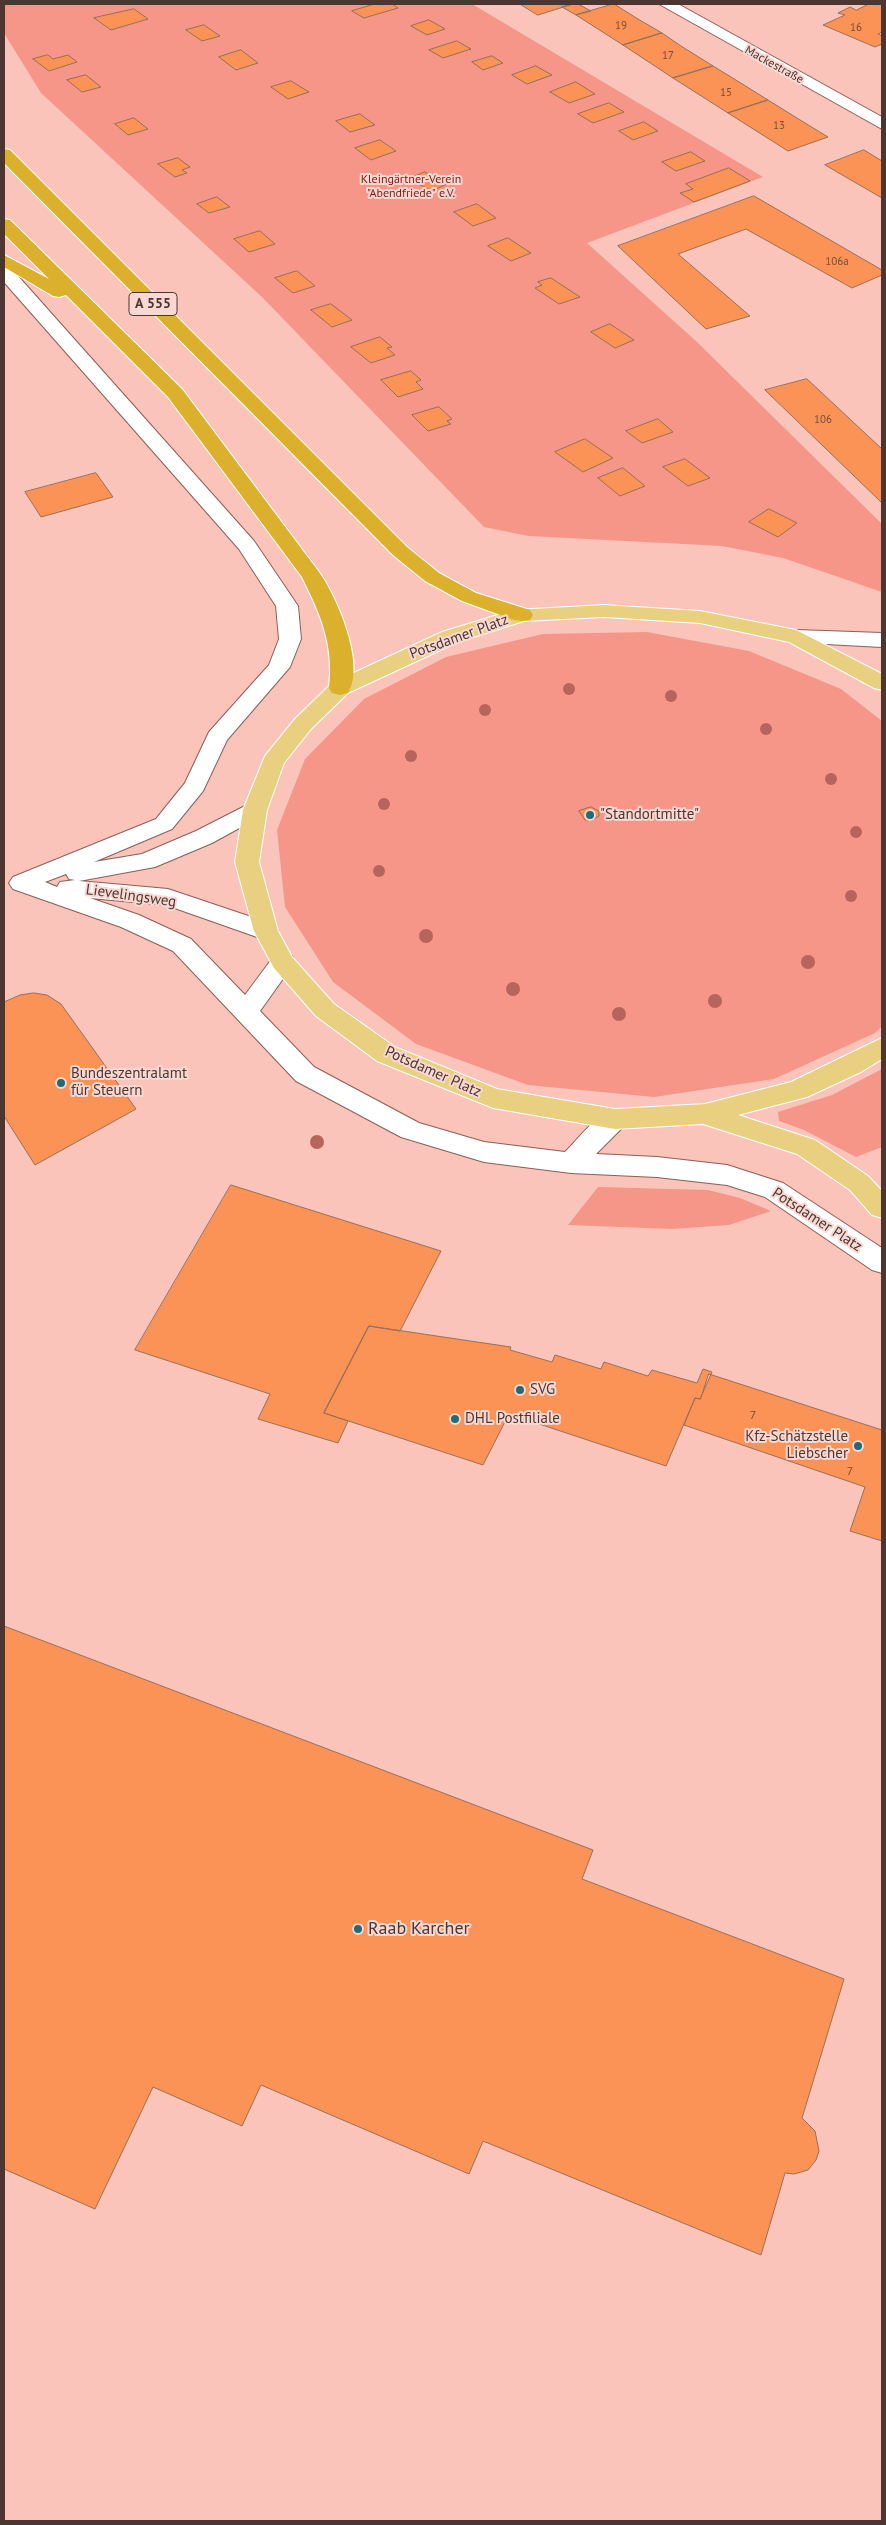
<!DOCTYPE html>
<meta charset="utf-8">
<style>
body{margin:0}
#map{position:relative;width:886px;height:2525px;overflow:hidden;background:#fac4bb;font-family:"PT Sans",sans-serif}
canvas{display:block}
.frame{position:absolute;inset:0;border:5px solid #4b3632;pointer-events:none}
</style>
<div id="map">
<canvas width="886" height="2525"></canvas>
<div class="frame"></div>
</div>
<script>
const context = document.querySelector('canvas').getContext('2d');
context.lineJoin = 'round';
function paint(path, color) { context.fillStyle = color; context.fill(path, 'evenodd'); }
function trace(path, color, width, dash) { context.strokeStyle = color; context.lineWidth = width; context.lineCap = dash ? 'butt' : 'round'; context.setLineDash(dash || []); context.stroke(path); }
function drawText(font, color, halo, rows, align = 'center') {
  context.font = font + ' "PT Sans",sans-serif'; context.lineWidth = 4; context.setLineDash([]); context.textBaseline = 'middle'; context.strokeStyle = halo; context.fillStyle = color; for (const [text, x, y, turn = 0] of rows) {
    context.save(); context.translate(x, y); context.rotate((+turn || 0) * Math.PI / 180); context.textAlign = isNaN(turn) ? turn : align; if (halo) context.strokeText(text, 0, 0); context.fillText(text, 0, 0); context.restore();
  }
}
paint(new Path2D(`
 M4,4H472L763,177L587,243L697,342L882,524V592L783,558L722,546L529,536L484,527L263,298L41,93L4,33Z
 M647,632L749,651L841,689L882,721V1026L875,1033L774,1079L654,1097L528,1085L416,1044L333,982L285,907L277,830L305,759L364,699L446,657L543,634Z
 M882,1069V1147L856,1157L804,1130L779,1121L778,1112L832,1095Z
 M598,1187L708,1190L740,1198L771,1211L729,1225L673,1229L568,1225Z`), '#f59688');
const building = new Path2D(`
 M375,4H392L398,8L364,18L352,11Z
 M520,4H573L538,15Z
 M573,4H578L591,11L576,15L562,7Z
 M614,4L638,19L662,33L623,45L576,15Z
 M869,4H882V32L878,34L882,36V44L875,47L823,25L845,15L838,13L850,7L856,10Z
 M134,9L148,19L111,30L94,18Z
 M429,20L445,29L427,35L411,26Z
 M204,25L220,36L202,41L186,30Z
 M662,33L681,46L713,66L673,78L623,45Z
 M457,41L471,49L443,58L429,50Z
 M241,50L258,63L236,70L219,57Z
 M48,55L53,59L68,55L77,62L49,71L33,59Z
 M492,56L503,63L483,70L472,62Z
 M536,66L552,75L527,84L512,75Z
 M713,66L744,85L768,100L728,113L673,78Z
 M86,75L101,87L82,92L67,80Z
 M291,81L309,92L288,99L271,87Z
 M576,82L595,94L569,103L550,92Z
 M768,100L792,115L828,137L788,151L728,113Z
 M609,103L624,112L593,123L578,114Z
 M360,114L375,125L350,132L336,121Z
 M134,118L148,129L128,135L115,124Z
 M644,122L658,131L633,140L619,131Z
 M380,140L396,151L371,160L355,148Z
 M864,150L882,161V198L825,165Z
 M691,152L705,161L676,171L662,162Z
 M178,158L190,167L182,170L187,173L175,177L158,164Z
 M729,168L750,181L694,202L680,193L693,189L686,184Z
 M425,172L447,184L432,191L409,179Z
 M754,196L882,270V275L852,288L746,229L678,254L750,316L706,329L618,246Z
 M217,197L230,207L209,213L197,204Z
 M477,204L496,218L473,226L454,212Z
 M260,231L275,244L249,252L234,239Z
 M508,238L531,253L511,261L488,246Z
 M297,271L315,286L293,293L275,278Z
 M551,278L580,297L559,304L535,288L542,285L538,282Z
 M331,304L352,320L332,327L311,310Z
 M610,324L634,340L615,348L591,332Z
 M380,337L392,347L387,348L395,355L371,363L351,347Z
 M411,371L421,380L416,382L423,389L398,397L381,380Z
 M807,379L882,449V503L765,390Z
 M439,407L452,419L447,421L451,424L428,431L412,415Z
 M658,419L673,432L642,443L626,431Z
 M585,439L613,458L583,472L555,452Z
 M685,459L710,478L688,486L663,467Z
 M623,468L645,486L620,496L598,478Z
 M96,473L113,497L41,517L25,492Z
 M769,509L797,523L778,537L749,522Z
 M591,807L599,811V816L592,820H585L579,811Z
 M34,993L47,995L61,1004L136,1109L35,1165L4,1116V1002L20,995Z
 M231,1185L441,1251L400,1331L369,1326L324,1413L348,1421L338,1443L258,1419L270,1394L135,1350Z
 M369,1326L511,1347L510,1350L552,1362L555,1355L601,1369L604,1362L648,1376L652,1370L697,1383L703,1369L712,1372L700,1399L695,1398L666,1466L509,1414L483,1465L324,1413Z
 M709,1374L882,1430V1541L850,1531L865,1487L684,1425L695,1398L700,1399Z
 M4,1626L593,1850L582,1879L844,1979L802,2118L815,2131L819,2151L816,2160L808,2170L794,2174L785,2173L761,2255L483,2141L469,2174L261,2085L242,2126L153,2087L95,2209L4,2169Z`);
paint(building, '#fb9256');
trace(building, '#996f59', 1);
const minor = new Path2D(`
 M659,4H678L882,117V129Z
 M4,266L10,267L254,541L298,606L301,639L290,667L227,740L203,791L172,829L94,862L142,854L196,831L247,805L255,802L263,805L267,810L263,815L212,843L155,867L79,881L168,889L275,925L278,931L275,937L266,939L257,937L166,905L90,898L139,915L191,939L245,995L274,956L283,953L292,956L295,962L260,1011L314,1067L419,1123L484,1142L565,1152C581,1137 601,1105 624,1112L628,1119L624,1126L596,1154L657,1157L727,1165L783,1183L882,1248V1273L872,1270L765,1197L727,1185L657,1177L571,1173L484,1162L401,1137L296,1081L173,951L121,927L13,889L9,883L13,877L156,819L185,783L209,732L269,665L279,639L276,606L239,549L4,282ZM66,874L69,879L75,880L60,882L57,887L45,882Z
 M796,630L882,633V647L788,642L785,637L788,632Z`);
const major = new Path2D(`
 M604,605L700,611L796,630L882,674V690L874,688L789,642L700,623L604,617L524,621L458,642L348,693L311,729L284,763L267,810L259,862L278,931L292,957L334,1004L395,1047L497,1089L615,1109L705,1104L791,1082L882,1038V1059L861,1072L807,1097L738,1115L815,1140L868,1176L882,1191V1218L872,1215L850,1190L797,1154L703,1124L615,1129L493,1108L377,1061L316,1016L274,968L254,931L235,862L243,810L265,756L295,719L332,683L442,632L514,610Z`);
const highway = new Path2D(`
 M4,149L10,150L407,547L439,573L476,593L530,610L533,615L530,620L522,621L514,620L462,601L425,581L393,555L4,163Z
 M4,219L10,220L182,389L319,572C337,597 366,665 348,693L340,695L332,693L329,688C334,645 321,615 302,577L168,397L66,295L59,297L53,296L4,267V255L49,279L4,234Z`);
trace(minor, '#8c5d56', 2);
trace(major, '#fff', 2);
trace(highway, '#fff', 2);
paint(minor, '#fff');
paint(major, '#e9d080');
paint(highway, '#dbb02c');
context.fillStyle = '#b7645c';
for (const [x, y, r] of [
 [569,689,6],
 [671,696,6],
 [485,710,6],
 [766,729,6],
 [411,756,6],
 [831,779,6],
 [384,804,6],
 [856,832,6],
 [379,871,6],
 [851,896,6],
 [426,936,7],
 [808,962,7],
 [513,989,7],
 [715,1001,7],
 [619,1014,7],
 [317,1142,7]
]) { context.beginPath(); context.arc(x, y, r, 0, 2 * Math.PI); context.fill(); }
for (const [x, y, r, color] of [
 [590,815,5,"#226b76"],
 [61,1083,5,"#226b76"],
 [520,1390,5,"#226b76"],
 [455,1419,5,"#226b76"],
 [858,1446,5,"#226b76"],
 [358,1929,5,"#226b76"]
]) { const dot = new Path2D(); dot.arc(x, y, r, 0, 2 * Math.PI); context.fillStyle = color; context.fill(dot); trace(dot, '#f9d8d2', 2); }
drawText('11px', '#774d3b', null, [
 ["19",621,26],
 ["16",856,28],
 ["17",668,56],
 ["15",726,93],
 ["13",779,126],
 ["106a",837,262],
 ["106",823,420]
]);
drawText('12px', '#4b3632', '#f9d8d2', [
 ["Mackestraße",774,65,29]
]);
drawText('12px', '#80150e', '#f9d8d2', [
 ["Kleingärtner-Verein",411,180],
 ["\"Abendfriede\" e.V.",411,194]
]);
drawText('12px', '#774d3b', null, [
 ["7",753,1416],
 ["7",850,1472]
]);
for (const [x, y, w] of [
 [153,304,48]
]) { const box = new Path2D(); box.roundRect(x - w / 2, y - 11.5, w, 23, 4); context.fillStyle = '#f9d8d2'; context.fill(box); trace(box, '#4b3632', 1); }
drawText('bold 14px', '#4b3632', null, [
 ["A 555",153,304]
]);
drawText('15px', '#4b3632', '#f9d8d2', [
 ["Potsdamer Platz",459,637,-20],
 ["Lievelingsweg",131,896,8],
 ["Potsdamer Platz",433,1072,24],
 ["Potsdamer Platz",817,1220,33]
]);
drawText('15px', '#4b3632', '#f9d8d2', [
 ["\"Standortmitte\"",600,815],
 ["Bundeszentralamt",71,1074],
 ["für Steuern",71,1091],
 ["SVG",530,1390],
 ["DHL Postfiliale",465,1419],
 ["Kfz-Schätzstelle",848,1437,"right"],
 ["Liebscher",848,1454,"right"]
], 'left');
drawText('18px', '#4b3632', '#f9d8d2', [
 ["Raab Karcher",368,1929]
], 'left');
</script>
